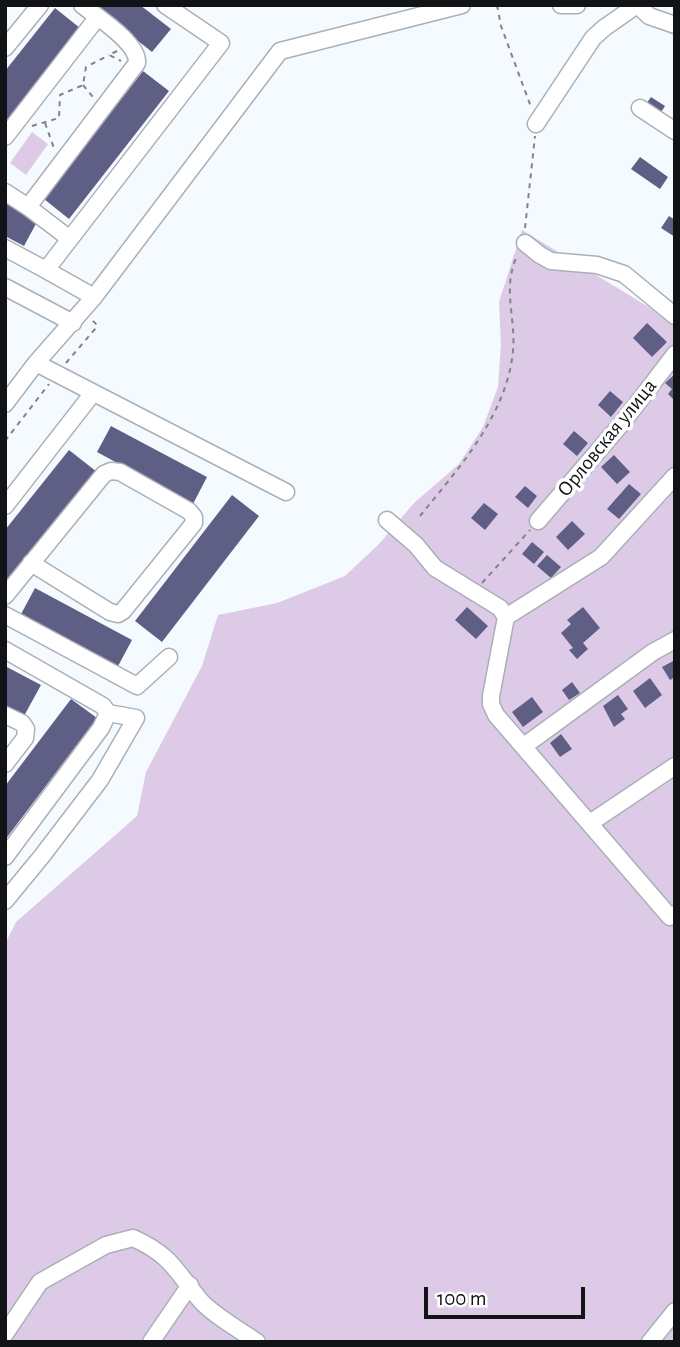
<!DOCTYPE html>
<meta charset="utf-8">
<style>
body{margin:0}
#map{position:relative;width:680px;height:1347px;overflow:hidden;background:#f5fafe;font-family:"Alegreya Sans",sans-serif}
canvas{display:block}
.frame{position:absolute;inset:0;border:7px solid #111316;pointer-events:none}
.scale{position:absolute;left:424px;top:1287px;width:161px;height:32px;box-sizing:border-box;border:4px solid #111316;border-top:0;padding-left:9px;font-size:21px;line-height:24px;white-space:nowrap;color:#111316;-webkit-text-stroke:5px #fff;paint-order:stroke}
</style>
<div id="map">
<canvas width="680" height="1347"></canvas>
<div class="frame"></div>
<div class="scale">100 m</div>
</div>
<script>
const context = document.querySelector('canvas').getContext('2d');
context.lineJoin = 'round';
function paint(path, color) { context.fillStyle = color; context.fill(path, 'evenodd'); }
function trace(path, color, width, dash) { context.strokeStyle = color; context.lineWidth = width; context.lineCap = dash ? 'butt' : 'round'; context.setLineDash(dash || []); context.stroke(path); }
function drawText(font, color, halo, rows, align = 'center') {
  context.font = font + ' "Alegreya Sans",sans-serif'; context.lineWidth = 7; context.setLineDash([]); context.textBaseline = 'middle'; context.strokeStyle = halo; context.fillStyle = color; for (const [text, x, y, turn = 0] of rows) {
    context.save(); context.translate(x, y); context.rotate((+turn || 0) * Math.PI / 180); context.textAlign = isNaN(turn) ? turn : align; if (halo) context.strokeText(text, 0, 0); context.fillText(text, 0, 0); context.restore();
  }
}
paint(new Path2D(`
 M32,132L48,144L26,175L10,163Z
 M522,230L675,323V1342H5V944L16,922L137,816L146,772L202,666L218,615L277,603L345,576L379,544L414,503L459,464L483,427L498,387L501,345L499,302Z`), '#ddcae7');
paint(new Path2D(`
 M93,5H140L171,29L152,52Z
 M55,8L80,28L5,122V71Z
 M143,71L169,91L69,219L44,199Z
 M651,97L665,106L658,117L644,107Z
 M640,157L668,177L660,189L631,169Z
 M5,203L11,206L12,203L38,220L24,246L5,236Z
 M669,216L675,220V237L661,228Z
 M647,323L667,342L652,357L633,338Z
 M675,374V401L668,394L672,389L665,383Z
 M610,391L623,402L611,417L598,405Z
 M111,426L207,477L193,504L97,452Z
 M574,431L588,443L577,456L563,444Z
 M69,450L97,472L5,587V530Z
 M614,455L630,472L617,484L601,467Z
 M629,484L641,494L619,519L607,509Z
 M525,486L537,496L528,508L515,497Z
 M232,495L259,516L162,642L135,621Z
 M484,503L498,514L485,530L471,518Z
 M572,521L585,534L568,550L556,537Z
 M532,542L544,552L534,564L522,554Z
 M547,555L561,567L551,578L537,566Z
 M35,588L132,640L117,668L20,616Z
 M467,607L488,626L476,639L455,620Z
 M583,607L600,628L583,643L588,649L577,659L569,650L573,648L561,633L571,624L567,620Z
 M675,660V677L670,680L662,667Z
 M5,666L41,685L24,716L5,706Z
 M650,678L662,695L645,708L633,691Z
 M572,682L580,693L569,700L562,690Z
 M618,695L628,709L621,714L625,719L614,727L603,706Z
 M532,697L543,712L523,727L512,712Z
 M71,699L97,718L5,840V786Z
 M561,734L572,749L560,757L550,743Z`), '#5f5f86');
const minor = new Path2D(`
 M561,5H577
 M638,5L649,16L675,25
 M5,48L40,5
 M640,108L675,131
 M536,124L593,38L604,28L637,5
 M5,137L97,18
 M5,192L28,207
 M70,239L28,207L137,63C139,43 97,17 82,5
 M525,243L540,255L551,261L597,265L624,274L675,316
 M5,248L46,270L221,43L165,5
 M46,270L94,297
 M5,287L73,323
 M36,363L286,492
 M5,404L36,363L94,297L280,51L462,5
 M5,506L93,393
 M387,520L416,545L435,568L500,608L506,617L491,696V704L496,715L670,917L675,914
 M538,521L623,422L675,354
 M5,596L104,474L111,471L120,472L189,511L194,517V523L123,611L118,614L110,612L31,563
 M5,615L137,686L169,657
 M506,617L601,557L675,476
 M5,650L103,706L108,713L136,718L100,780L42,856L5,901
 M5,715L22,723L26,729L25,738L5,764
 M524,746L653,652L675,640
 M590,823L675,766
 M5,857L101,728L108,713
 M5,1334L40,1282L106,1245L133,1238C171,1255 175,1270 200,1300C213,1315 240,1330 257,1342
 M151,1342L190,1285
 M650,1342L675,1311`);
trace(minor, '#a9b0b7', 19);
trace(new Path2D(`
 M497,5L501,26L531,107
 M117,51L109,55L121,61
 M83,85L93,97
 M45,123L55,151
 M32,126L59,118L60,95L83,85L86,67L109,55
 M525,228L535,136
 M66,363L95,329L97,325L91,319
 M5,441L49,384
 M420,516C458,469 507,415 513,351C516,318 502,288 517,256
 M482,583L530,530`), '#818488', 2, [5, 5]);
trace(minor, '#fff', 16);
drawText('21px', '#111316', '#fff', [
 ["Орловская улица",607,438,-51]
]);
</script>
